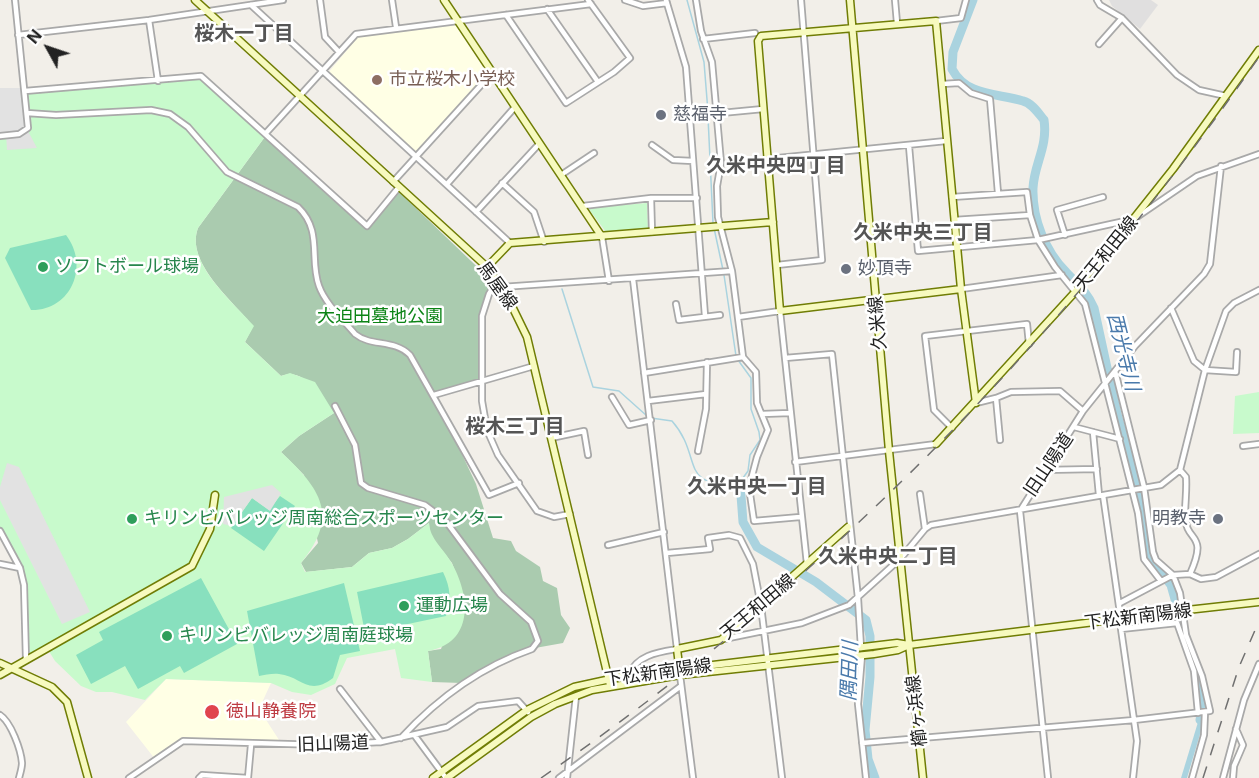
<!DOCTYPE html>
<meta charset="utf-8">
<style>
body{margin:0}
#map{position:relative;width:1259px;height:778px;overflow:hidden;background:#f2efe9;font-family:Inter,sans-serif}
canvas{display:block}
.north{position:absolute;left:18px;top:18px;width:60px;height:60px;-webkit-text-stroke:4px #fff;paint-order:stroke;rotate:310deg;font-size:16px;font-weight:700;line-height:24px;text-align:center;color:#222}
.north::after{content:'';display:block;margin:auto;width:21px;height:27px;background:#222;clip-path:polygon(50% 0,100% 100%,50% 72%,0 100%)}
</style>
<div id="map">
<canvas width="1259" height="778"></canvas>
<div class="north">N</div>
</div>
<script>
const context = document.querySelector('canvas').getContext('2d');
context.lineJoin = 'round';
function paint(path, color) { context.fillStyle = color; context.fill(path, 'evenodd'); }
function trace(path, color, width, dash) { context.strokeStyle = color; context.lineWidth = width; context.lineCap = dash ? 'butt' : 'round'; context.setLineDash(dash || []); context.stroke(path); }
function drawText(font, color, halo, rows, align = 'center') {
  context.font = font + ' Inter,"Noto Sans JP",sans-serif'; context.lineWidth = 5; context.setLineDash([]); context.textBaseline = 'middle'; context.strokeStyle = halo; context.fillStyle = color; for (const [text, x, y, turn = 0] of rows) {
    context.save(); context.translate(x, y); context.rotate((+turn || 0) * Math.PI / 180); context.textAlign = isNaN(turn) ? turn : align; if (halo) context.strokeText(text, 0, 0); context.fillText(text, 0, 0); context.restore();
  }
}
paint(new Path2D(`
 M1109,0H1151L1158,5L1140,29L1112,6Z`), '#e0dfdf');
paint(new Path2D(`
 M455,24L488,75L415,154L328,73L359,36Z
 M166,679L271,683L259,709L281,743L182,739L155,759L126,722Z`), '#ffffe5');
paint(new Path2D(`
 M267,134L366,225L398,191L494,283C473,309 481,348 482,380L433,393L476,484L493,538L511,541L516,551L540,567L543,581L557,588L561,615L570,628L563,643L535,648L512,657L473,675L462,683L432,682L428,651L441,649L462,590L452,563L430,535L429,523L408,539L392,548L369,553L352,567L306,572L301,563L318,543L304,475L281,452L299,436L334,413C320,397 305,367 281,376L245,342L253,326C232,300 185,262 198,228Z`), '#aacbaf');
paint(new Path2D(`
 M205,76L267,134L198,228C185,262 232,301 254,326L245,342L281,376L290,373L315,382L334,413L299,436L281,452C321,489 340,516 301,563L305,572L352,567L369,553L392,548L408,539L429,523C430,539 443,548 451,562C471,596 474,643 428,651L432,682L401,678L395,649L347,658L335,684L311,695L292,692L271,683L166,679L145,700L112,692H96L81,686L55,661L47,648L27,660L21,571L0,530V136L24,92Z
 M647,203L648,229L606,232L588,208Z
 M1259,392V433L1233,434L1235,396Z`), '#c8facc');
paint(new Path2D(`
 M66,235C90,266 71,311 31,310L5,258L10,248Z
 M280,496L295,506L264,551L231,528L252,498L269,510Z
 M443,572C451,589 451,598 446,616L365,633L357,592Z
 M201,578L237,644L184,673L180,666L138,689L125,666L91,684L76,655L103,640L99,632Z
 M344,583L360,651L340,655L333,678C308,697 301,676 279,674C273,673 265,675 259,676L247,611Z`), '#88e0be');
paint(new Path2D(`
 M0,88H22L29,133L37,148L7,150L6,134H0Z
 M7,463L19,467L90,612L62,624L0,500V487Z
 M272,485L281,493L270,511L252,498L232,526L223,524L224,497Z`), '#e2e2e2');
paint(new Path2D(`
 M1202,709L1201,731L1187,778H1181Z`), '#aad3df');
trace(new Path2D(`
 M687,0L704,62L708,112
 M708,117L713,223
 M714,228L723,270
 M724,275L736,356
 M562,289L593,387L619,391L647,416
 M651,418L672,421C704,457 677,490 740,482L748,471L750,455L760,440L759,432L751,409V378L738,360`), '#aad3df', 1.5);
trace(new Path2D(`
 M973,0L953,52L952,69C967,97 998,93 1023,101C1032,103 1039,114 1044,120C1048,147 1034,164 1033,188C1032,218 1045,251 1066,272C1078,285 1087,292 1094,308L1117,414L1143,508L1147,554L1171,585L1200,687L1202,709L1200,720
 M740,482L743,522L757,547L816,582L866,620L870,636V677L865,730L868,759L875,778`), '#aad3df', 9);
const street = new Path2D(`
 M320,0L325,37L339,52
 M392,0L396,27
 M625,0L643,6L667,3
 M666,0L686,67L705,316
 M895,0L897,23
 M1097,0L1100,5L1122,18L1177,75L1199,90L1226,96
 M251,5L510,243
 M547,9L598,82
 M506,15L566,103L614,72L630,58L588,0
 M149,20L158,81
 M936,21L961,18L966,0
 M18,35L149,20L283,0
 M703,39L755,33
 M1099,44L1122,18
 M942,84L959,83L971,93L990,99L998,193
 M25,91L201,76L367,226L399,187
 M27,113L56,115L151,110L170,114L188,127L227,172L298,207C323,231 309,259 319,286C325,303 343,320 355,334C371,347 394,339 410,355L489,495L519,483
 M690,116L763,109
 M266,133L356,34L591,4
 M0,136L19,134L28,128L15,0
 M652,145L673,160L693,161
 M909,146L918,251L1038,240L1134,219L1197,176L1259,154
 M768,159L946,141
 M561,175L594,153
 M393,182L492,73
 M502,183L534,212L544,242
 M447,184L515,107
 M952,197L1027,192L1030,215L1038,240L1055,267L1085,304L1138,513L1144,559L1161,581
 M651,198L652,232
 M583,206L651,198H697
 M476,212L539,144
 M954,220L1030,215
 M1065,235L1057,210L1103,197
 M602,237L609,281
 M777,265L822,260L801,0
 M497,281L489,294L482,316V401L487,430L498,455L537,511L554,517L570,514
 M502,287L732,271
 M961,289L1062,275
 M676,304L679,320L720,315
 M1171,308L1194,361L1205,370L1236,372L1237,352
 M738,317L780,311L807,564
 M743,357L756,372L757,403L768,430L757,457L749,487L754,521L800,517
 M785,358L832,354L858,598L861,648
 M644,373L743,357L732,271L718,217L717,186L721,163L712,62L701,31L696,0
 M434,395L534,366
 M612,397L629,425L651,420
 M648,401L706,394
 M976,403L996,398
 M335,406L355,445L361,483L368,488L425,505L445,520L500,594L531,622L538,641L532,649C480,667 438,698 401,738
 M762,414L790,413
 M1074,427L1120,439
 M952,428L934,410L925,336L1027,324L1029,344
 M1093,432L1099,495
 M551,438L584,431L588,455
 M1000,440L996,398L1011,392L1060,391L1083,411
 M1243,446L1259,444
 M698,451L706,409L707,362
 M795,462L936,444
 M1044,470L1097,469
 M1180,470L1186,477C1187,490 1185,502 1185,516C1186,544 1209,531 1190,574
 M920,494L925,529
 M1103,495L1121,620
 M0,531L20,568L24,585L26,660
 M608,545L664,532
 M667,553L710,549L708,538L729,535L740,538L753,564L761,606L782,778
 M0,564L20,568
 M1120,603L1173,575L1190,574L1201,579L1216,577L1259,554
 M724,639L802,623L849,605L901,558L925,529L931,525L1161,485L1180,470L1205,370L1226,311L1234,303L1259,290
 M862,655L858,704L866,778
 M629,675C636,655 659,652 677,649L633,279
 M680,675L693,778
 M340,689L381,742
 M0,715C11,722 21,750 22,763C22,768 20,774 19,778
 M415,736L446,778
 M862,743L1134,720L1210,711L1202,676L1186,635L1180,593L1173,575L1156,560L1153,552L1144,487L1115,371
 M129,778L183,741L323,745L381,742L447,727L478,706L518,701L528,712
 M199,778L202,775L248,778
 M248,778L251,745
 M559,778L681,686
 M567,778L576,696
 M1048,778L1020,511L1083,411L1135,346L1204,274L1210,264L1221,166
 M1133,778L1137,741L1121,629L1177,623L1194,671L1198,713
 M1192,778L1204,735L1205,712
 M1223,778L1244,700L1259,664
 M1233,778L1234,766L1243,745L1236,729`);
const secondary = new Path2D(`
 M195,0L487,267L507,296L527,337L610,685
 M444,0L602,237
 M850,0L889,451L923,778
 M487,267L510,243L773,222
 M961,289L780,311L758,41L761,36L936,21L961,289L976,403
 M936,444L1076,291L1173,169L1259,50
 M1187,610L1259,602
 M0,663L52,687L67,702L88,778
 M680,673L677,649L721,640L848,527
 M0,675L192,566L210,529L215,495
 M433,778L527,710L574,687L629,675L897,643L909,645L1175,612
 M447,778L531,717L555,704L592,690L680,675L874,654L898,650L909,645`);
trace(street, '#a9a9a9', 8);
trace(secondary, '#707d05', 9);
trace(street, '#fff', 4.5);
trace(secondary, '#f7fabf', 6);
trace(new Path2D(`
 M541,778C822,586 1066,336 1259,57
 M1203,778L1239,667L1259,621`), '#707070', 1.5, [12, 12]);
const secondaryBridge = new Path2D(`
 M1175,612L1187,610`);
trace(secondaryBridge, '#707d05', 9, []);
trace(secondaryBridge, '#f7fabf', 6);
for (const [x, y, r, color] of [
 [377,80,6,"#8d6e63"],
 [661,115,6,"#6b7280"],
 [43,267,6,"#2e9e5b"],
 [846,269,6,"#6b7280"],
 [132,519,6,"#2e9e5b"],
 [1218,519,6,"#6b7280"],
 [404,606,6,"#2e9e5b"],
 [167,636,6,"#2e9e5b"],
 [212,712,8,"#e0444e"]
]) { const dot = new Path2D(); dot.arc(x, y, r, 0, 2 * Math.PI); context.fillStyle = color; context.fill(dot); trace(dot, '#fff', 2); }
drawText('18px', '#785e54', '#fff', [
 ["市立桜木小学校",389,80]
], 'left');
drawText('18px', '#5b616d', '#fff', [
 ["慈福寺",673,115],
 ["妙頂寺",858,269],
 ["明教寺",1206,519,"right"]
], 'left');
drawText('18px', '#222', '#fff', [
 ["天王和田線",1106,254,-51],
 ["馬屋線",497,286,54],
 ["久米線",878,323,-95],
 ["旧山陽道",1049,465,-56],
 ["天王和田線",758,607,-40],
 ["下松新南陽線",1138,617,-7],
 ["下松新南陽線",658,673,-8],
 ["櫛ヶ浜線",917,711,-96],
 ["旧山陽道",333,744,-2]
]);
drawText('18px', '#27864d', '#fff', [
 ["ソフトボール球場",55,267],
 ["キリンビバレッジ周南総合スポーツセンター",144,519],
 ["運動広場",416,606],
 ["キリンビバレッジ周南庭球場",179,636]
], 'left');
drawText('18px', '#0c8416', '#fff', [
 ["大迫田墓地公園",380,317]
]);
drawText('18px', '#be3a42', '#fff', [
 ["徳山静養院",226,712]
], 'left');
drawText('bold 20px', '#555', '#fff', [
 ["桜木一丁目",244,34],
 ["久米中央四丁目",776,166],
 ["久米中央三丁目",923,233],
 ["桜木三丁目",515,427],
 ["久米中央一丁目",757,487],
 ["久米中央二丁目",888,557]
]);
drawText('italic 20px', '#4a7aab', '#fff', [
 ["西光寺川",1123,352,76],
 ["隅田川",850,671,-88]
]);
</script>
